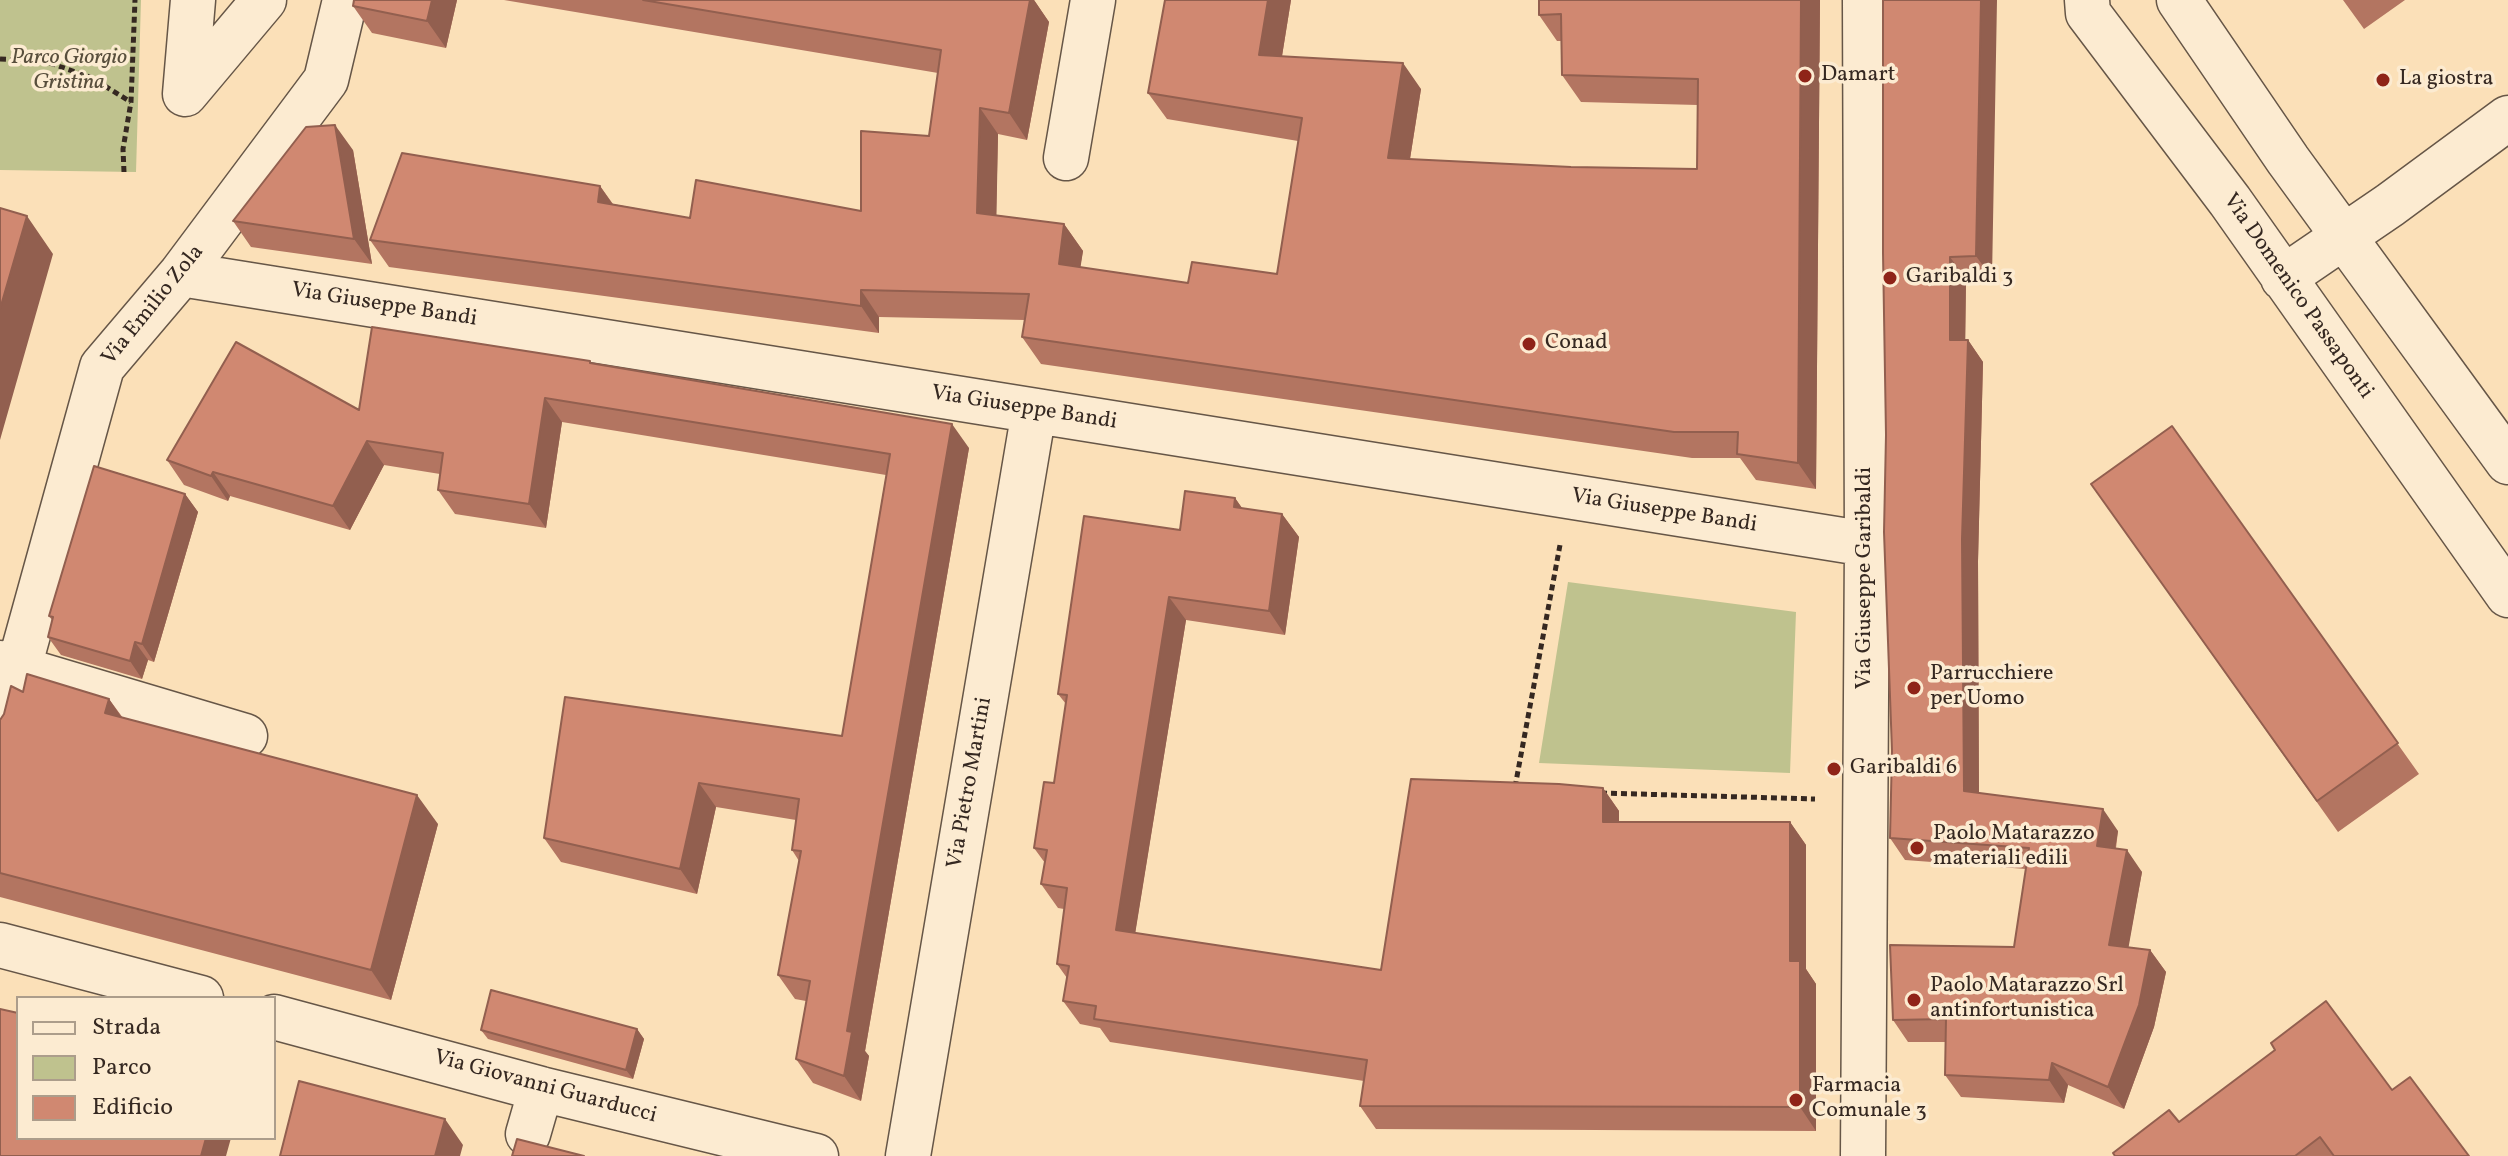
<!DOCTYPE html>
<style>
body{margin:0}
#map{position:relative;width:2508px;height:1156px;overflow:hidden;background:#fbe0b8;font-family:Vollkorn,serif}
canvas{display:block}
.legend{position:absolute;left:16px;top:996px;width:260px;height:144px;box-sizing:border-box;background:#fcebd1;border:2px solid #ac9d8b;margin:0;padding:10px 14px;list-style:none;font-size:24px;color:#352821}
.legend li{display:flex;align-items:center;gap:16px;height:40px}
.legend b{width:40px;border:2px solid #ac9d8b}
</style>
<div id="map">
<canvas width="2508" height="1156"></canvas>
<ul class="legend">
<li><b style="height:10px;background:#fcebd1"></b>Strada</li>
<li><b style="height:22px;background:#bfc28e"></b>Parco</li>
<li><b style="height:22px;background:#d08871"></b>Edificio</li>
</ul>
</div>
<script>
const context = document.querySelector('canvas').getContext('2d');
context.lineJoin = 'round';
function paint(path, color) { context.fillStyle = color; context.fill(path, 'evenodd'); }
function trace(path, color, width, dash) { context.strokeStyle = color; context.lineWidth = width; context.lineCap = dash ? 'butt' : 'round'; context.setLineDash(dash || []); context.stroke(path); }
function drawText(font, color, halo, rows, align = 'center') {
  context.font = font + ' Vollkorn,serif'; context.lineWidth = 7; context.setLineDash([]); context.textBaseline = 'middle'; context.strokeStyle = halo; context.fillStyle = color; for (const [text, x, y, turn = 0] of rows) {
    context.save(); context.translate(x, y); context.rotate((+turn || 0) * Math.PI / 180); context.textAlign = isNaN(turn) ? turn : align; if (halo) context.strokeText(text, 0, 0); context.fillText(text, 0, 0); context.restore();
  }
}
paint(new Path2D(`
 M0,0H141L136,172L0,170Z
 M1568,582L1796,612L1790,773L1539,763Z`), '#bfc28e');
const minor = new Path2D(`
 M193,0L185,94L264,0
 M2087,0L2088,13L2230,201L2508,595
 M2179,0L2288,160L2508,462
 M1066,158L1093,0
 M181,274L1867,544
 M2283,278L2390,205L2508,118
 M0,663L245,736
 M0,736L102,367L181,274L326,80L345,0
 M0,945L201,998
 M274,1017L541,1089L816,1156
 M528,1134L541,1089
 M908,1156L1034,411
 M1863,1156L1867,544L1865,0`);
trace(minor, '#665647', 47);
trace(new Path2D(`
 M0,59L44,61L90,77L131,102
 M124,172L123,149L131,102L135,0
 M1515,787L1560,545
 M1601,793L1815,799`), '#352821', 5, [6, 4]);
trace(minor, '#fcebd1', 44);
paint(new Path2D(`
 M457,0L446,48L372,33L353,6Z
 M504,0H1034L1049,22L1027,140L998,134L996,215L1064,224L1083,251L1080,267L1188,283L1277,274L1298,141L1167,119L1148,93L1165,0H1291L1282,56L1421,89L1410,159L1571,167L1697,169L1698,105L1581,102L1562,75V41H1557L1539,15L1820,0L1816,489L1756,480L1740,458H1692L1041,364L1022,337L1025,320L879,317V333L389,267L370,240L600,186L613,204L690,218L861,211L929,136L938,73Z
 M1883,0L1992,278L1966,279L1965,340H1968L1983,362L1978,561L1979,793L2118,831L2116,848L2142,872L2128,947L2150,950L2166,972L2154,1027L2124,1109L2068,1085L2064,1103L1961,1097L1945,1075L1946,1042H1908L1893,1020L2014,947L2026,869L1905,860L1890,838L1892,751L1886,435Z
 M2343,0H2405L2364,29Z
 M353,150L372,264L251,247L233,221Z
 M592,364L969,448L865,1051L869,1056L861,1101L813,1083L796,1059L806,1001L795,999L778,975L799,861L792,850L796,820L716,807L697,894L561,862L544,838L565,697L842,736L886,475L562,422L546,528L455,514L438,490L440,474L384,465L350,530L230,496L228,501L184,485L167,460L359,410Z
 M2172,426L2419,774L2338,832L2091,484Z
 M185,494L198,512L154,662L148,660L142,679L61,655L48,637L52,620L49,616Z
 M1235,498L1242,508L1282,514L1299,537L1285,635L1186,620L1135,933L1381,970L1603,788L1619,811V822H1790L1806,845V969L1816,984V1131L1376,1129L1360,1106L1364,1081L1110,1042L1100,1028L1080,1024L1063,1001L1067,978L1057,964L1064,909L1058,908L1041,884L1045,863L1034,848L1054,783L1066,704L1058,694L1180,530Z
 M23,692L109,699L123,718L438,824L391,1000L0,897V720Z
 M637,1029L644,1039L633,1079L488,1039L481,1030Z
 M2392,1090L2469,1156H2115L2179,1122Z`), '#b37561');
paint(new Path2D(`
 M432,0H457L446,48L427,21Z
 M1030,0H1034L1049,22L1027,140L1009,113Z
 M1268,0H1291L1278,81L1259,55Z
 M1801,0H1820L1816,489L1798,463Z
 M1981,0H1997L1992,278L1976,256Z
 M1403,63L1421,89L1406,184L1388,158Z
 M980,108L998,134L996,239L977,213Z
 M335,125L353,150L372,264L354,239Z
 M600,186L618,212L598,202Z
 M27,216L53,254L0,440V309Z
 M1064,224L1083,251L1077,290L1059,264Z
 M1950,257L1966,279L1965,362L1950,340Z
 M861,290L879,317V333L861,306Z
 M1968,340L1983,362L1978,561L1979,813L1964,791L1962,539Z
 M545,398L562,422L546,528L529,504Z
 M952,424L969,448L865,1051L869,1056L861,1101L844,1076L847,1031Z
 M367,441L384,465L350,530L333,506Z
 M213,472L230,496L228,501L211,476Z
 M185,494L198,512L154,662L142,644Z
 M1235,498L1251,521L1234,507Z
 M1282,514L1299,537L1285,635L1269,611Z
 M1169,597L1186,620L1132,953L1116,930Z
 M135,642L148,660L142,679L130,661Z
 M109,699L129,728L105,713Z
 M699,783L716,807L697,894L680,869Z
 M1603,788L1619,811V845L1603,822Z
 M417,795L438,824L391,1000L371,970Z
 M2103,809L2118,831L2112,868L2097,846Z
 M1790,822L1806,845V969L1816,984V1131L1800,1107L1790,961Z
 M2127,850L2142,872L2125,967L2109,945Z
 M2150,950L2166,972L2154,1027L2124,1109L2108,1087Z
 M637,1029L644,1039L633,1079L626,1070Z
 M2052,1063L2068,1085L2064,1103L2049,1080Z
 M445,1119L463,1145L460,1156H435Z
 M206,1138H231L226,1156H201Z`), '#925f4f');
const building = new Path2D(`
 M354,0H432L427,21L353,6Z
 M643,0H1030L1009,113L980,108L977,213L1064,224L1059,264L1188,283L1192,262L1277,274L1302,118L1148,93L1165,0H1268L1259,55L1403,63L1388,158L1571,167L1697,169L1698,79L1562,75L1561,14L1539,15V0H1801L1798,463L1737,454L1738,432H1674L1022,337L1029,294L861,290V306L370,240L402,153L600,186L598,202L690,218L696,180L861,211V131L929,136L941,50Z
 M1883,0H1981L1976,256L1950,257V340H1968L1962,539L1964,791L2103,809L2097,846L2127,850L2109,945L2150,950L2139,1005L2108,1087L2052,1063L2049,1080L1945,1075L1946,1019L1893,1020L1890,945L2014,947L2029,848L1890,838L1892,751L1884,532L1886,435L1883,253Z
 M335,125L354,239L233,221L306,127Z
 M0,208L27,216L0,309Z
 M372,327L590,361V363L952,424L847,1031L852,1032L844,1076L796,1059L810,981L778,975L801,851L792,850L799,799L699,783L680,869L544,838L565,697L842,736L890,454L545,398L529,504L438,490L443,453L367,441L333,506L213,472L211,476L167,460L236,342L359,410Z
 M2172,426L2398,743L2317,801L2091,484Z
 M94,466L185,494L142,644L135,642L130,661L48,637L53,617L49,616Z
 M1185,491L1235,498L1234,507L1282,514L1269,611L1169,597L1116,930L1381,970L1411,779L1559,784L1603,788V822H1790V961H1800V1107L1360,1106L1367,1060L1094,1019L1096,1006L1063,1001L1069,966L1057,964L1067,888L1041,884L1047,850L1034,848L1044,782L1054,783L1067,695L1058,694L1084,516L1180,530Z
 M27,674L109,699L105,713L417,795L371,970L0,873V720L4,714L11,686L23,692Z
 M491,990L637,1029L626,1070L481,1030Z
 M2326,1001L2392,1090L2410,1077L2469,1156H2334L2320,1137L2295,1156H2115L2113,1153L2169,1110L2179,1122L2275,1050L2271,1043Z
 M0,1009L18,1013V1138H206L201,1156H0Z
 M299,1081L445,1119L435,1156H280Z
 M517,1139L584,1156H512Z`);
paint(building, '#d08871');
trace(building, '#925f4f', 2);
for (const [x, y, r, color] of [
 [1805,76,8,"#8f2418"],
 [2383,80,8,"#8f2418"],
 [1890,278,8,"#8f2418"],
 [1529,344,8,"#8f2418"],
 [1914,688,8,"#8f2418"],
 [1834,769,8,"#8f2418"],
 [1917,848,8,"#8f2418"],
 [1914,1000,8,"#8f2418"],
 [1796,1100,8,"#8f2418"]
]) { const dot = new Path2D(); dot.arc(x, y, r, 0, 2 * Math.PI); context.fillStyle = color; context.fill(dot); trace(dot, '#fcebd1', 3); }
drawText('italic 22px', '#584e3c', '#fcebd1', [
 ["Parco Giorgio",69,59],
 ["Gristina",69,84]
]);
drawText('22px', '#352821', '#fcebd1', [
 ["Damart",1821,76],
 ["La giostra",2399,80],
 ["Garibaldi 3",1906,278],
 ["Conad",1545,344],
 ["Parrucchiere",1930,675],
 ["per Uomo",1930,700],
 ["Garibaldi 6",1850,769],
 ["Paolo Matarazzo",1933,835],
 ["materiali edili",1933,860],
 ["Paolo Matarazzo Srl",1930,987],
 ["antinfortunistica",1930,1012],
 ["Farmacia",1812,1087],
 ["Comunale 3",1812,1112]
], 'left');
drawText('22px', '#352821', '#fcebd1', [
 ["Via Domenico Passaponti",2297,297,55],
 ["Via Emilio Zola",154,306,-51],
 ["Via Giuseppe Bandi",384,306,9],
 ["Via Giuseppe Bandi",1024,409,9],
 ["Via Giuseppe Bandi",1664,512,9],
 ["Via Giuseppe Garibaldi",1866,578,-90],
 ["Via Pietro Martini",971,783,-80],
 ["Via Giovanni Guarducci",545,1088,15]
]);
</script>
